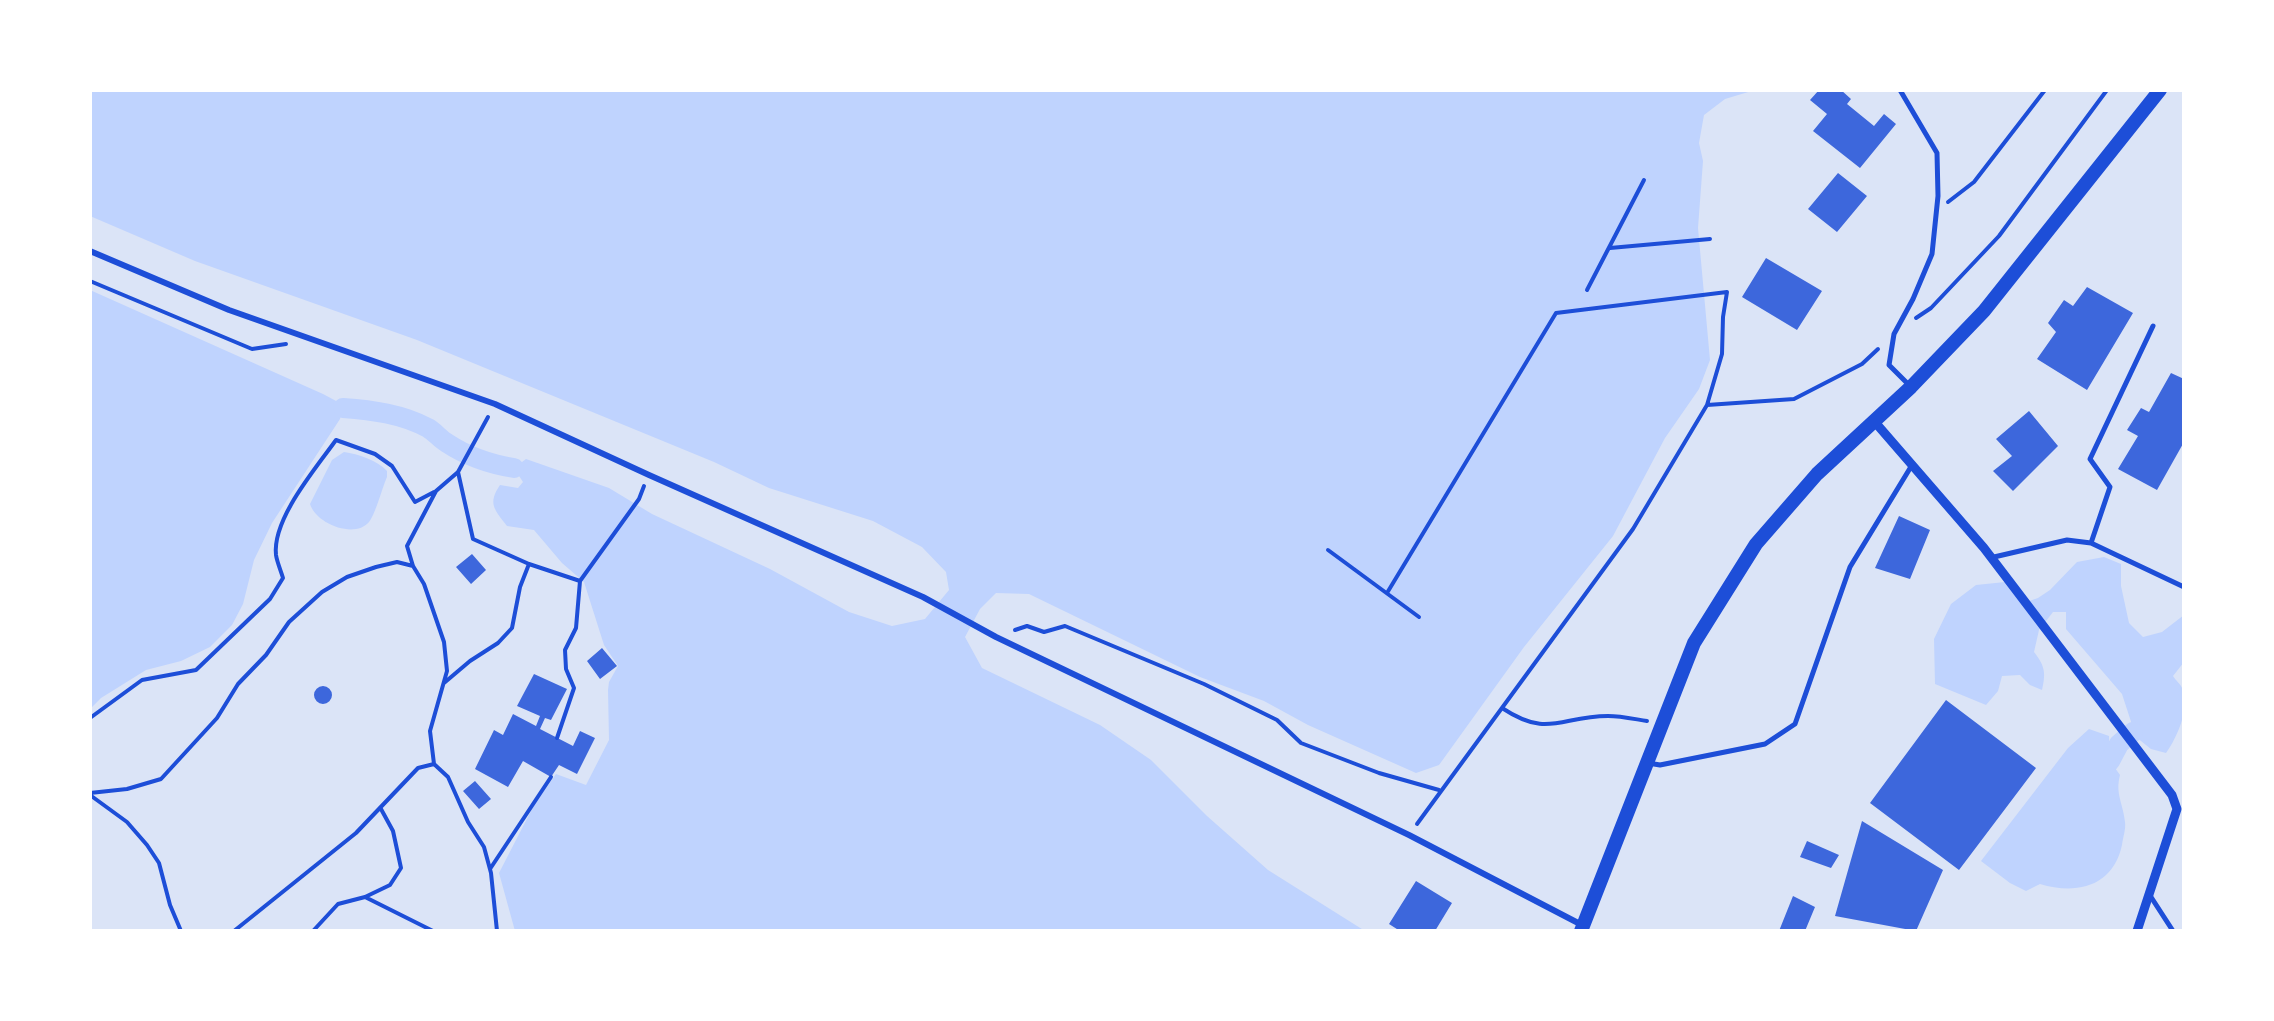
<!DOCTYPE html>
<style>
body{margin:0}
#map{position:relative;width:2274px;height:1021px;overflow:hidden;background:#f2f2f2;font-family:Spectral,serif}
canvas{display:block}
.frame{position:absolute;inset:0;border:92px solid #fff;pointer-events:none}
</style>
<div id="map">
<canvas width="2274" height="1021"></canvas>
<div class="frame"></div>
</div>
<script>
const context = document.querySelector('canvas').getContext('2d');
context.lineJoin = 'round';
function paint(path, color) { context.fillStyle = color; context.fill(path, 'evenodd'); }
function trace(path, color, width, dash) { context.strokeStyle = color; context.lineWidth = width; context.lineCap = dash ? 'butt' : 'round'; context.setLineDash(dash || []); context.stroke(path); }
paint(new Path2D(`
 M90,90H2184V931H90Z`), '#dbe4f7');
paint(new Path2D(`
 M90,90H1755L1725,99L1704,115L1699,143L1703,161L1698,228L1710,360L1699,389L1665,438L1613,536L1524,647L1439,765L1416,773L1308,725L1264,701L1200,677L1029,594L996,593L980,609L965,637L982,668L1100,725L1151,760L1207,816L1268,870L1365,931H515L499,873L533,807L556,774L586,785L609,740L608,690L609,682L618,666L604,645L584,582L562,563L534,530L507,526C495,510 487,504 500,485L518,488L523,482L514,468L526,459L609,488L652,514L770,569L849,612L892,626L925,619L949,590L946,572L922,547L873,521L769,488L714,462L417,340L195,261L90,216Z
 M90,290L323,394L338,402L343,408L340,419L272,523L254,560L243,604L232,625L210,647L181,661L146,670L101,698L90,709Z
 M344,452C358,454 377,460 387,471V477C382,488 376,513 369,522C355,539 316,524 310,504L332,460Z
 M2104,557L2121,564V586L2129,623L2143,637L2162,632L2184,615V662L2173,676C2176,681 2181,684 2183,690C2190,708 2177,738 2166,753L2151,749L2136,737L2122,694L2066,629V612H2053L2039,630L2034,652C2045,666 2046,673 2042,690L2030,685L2020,675L2002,676L1998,691L1986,705L1935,684L1934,639L1951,604L1976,585L2005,582L2023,603L2038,598L2050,590L2077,562Z
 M2089,729L2109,736L2110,761L2120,775C2115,794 2123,803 2125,822C2126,829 2123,837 2122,845C2113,887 2076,895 2040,884L2026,891L2010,883L1981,861L2068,748Z`), '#bfd3fe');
trace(new Path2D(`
 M343,408C372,410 402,414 428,428C435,432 440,439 447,443C468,457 489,464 514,468
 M2110,761L2119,744L2133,732`), '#bfd3fe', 20);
paint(new Path2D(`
 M1819,90H1841L1851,99L1847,104L1874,126L1884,114L1896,124L1860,168L1813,131L1827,114L1810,100Z
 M1838,173L1867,196L1837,232L1808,209Z
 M1766,258L1822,291L1797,330L1742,297Z
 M2087,287L2133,313L2087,390L2037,359L2056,332L2048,323L2064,300L2073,306Z
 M2171,373L2184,379V442L2157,490L2118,469L2138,436L2127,430L2141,408L2149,412Z
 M2029,411L2058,446L2013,491L1993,471L2012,456L1996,439Z
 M1899,516L1930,530L1910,579L1875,568Z
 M472,554L486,570L471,584L456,567Z
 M602,648L617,666L600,679L587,661Z
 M534,674L567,689L551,720L545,718L540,729L573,746L580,731L595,738L577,774L559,765L551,777L523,761L508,787L475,769L494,730L503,735L513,714L536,726L540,716L517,706Z
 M314 695a9 9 0 1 1 18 0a9 9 0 1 1-18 0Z
 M1946,700L2036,768L1959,870L1870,803Z
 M475,781L491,799L479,809L463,791Z
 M1862,821L1943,870L1916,931L1835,916Z
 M1807,841L1839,855L1831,868L1800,857Z
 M1416,881L1452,903L1435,931H1400L1389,924Z
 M1793,896L1815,907L1805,931H1779Z`), '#3d67dc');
trace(new Path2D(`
 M1948,202L1974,182L2045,90
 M1610,248L1710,239
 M90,281L252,349L286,344
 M1587,290L1644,180
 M1916,318L1931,308L1999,236L2107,90
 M1707,405L1794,399L1862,364L1878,349
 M488,417L458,472L436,491L407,546L413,566L424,584L444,642L447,671L430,731L434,764L448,777L468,822L484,847L491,873L497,931
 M458,472L473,539L529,564L580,581L576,628L565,650L566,669L574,688L557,738
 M1328,550L1419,617
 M580,581L639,499L644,486
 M1387,593L1556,313L1727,292L1723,317L1722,354L1707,405L1633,529L1417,824
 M1015,630L1027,626L1044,632L1065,626L1204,684L1277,720L1301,743L1379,773L1439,790
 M444,683L470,661L498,643L512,628L520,587L529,564
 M1502,708C1549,739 1560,716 1608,716C1621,716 1634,719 1647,721
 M90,718L142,680L196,670L270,599L283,578C281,571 277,562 276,555C272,519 316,468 336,440L375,454L392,466L415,502L434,492
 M90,793L127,789L161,779L217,718L238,684L266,655L289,622L322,592L347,577L376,567L397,562L413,566
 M90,795L127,822L147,845L159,863L170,905L181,931
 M490,869L551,777
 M365,897L390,885L401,868L393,831L381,809
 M234,931L356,833L418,768L434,764
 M313,931L338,904L365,897L433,931`), '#1d4ed8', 4);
trace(new Path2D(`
 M1900,90L1937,153L1938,196L1932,254L1913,299L1894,334L1889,365L1909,385
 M2091,543L2110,487L2090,459L2153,326
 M1994,557L2067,540L2091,543L2184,587
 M1648,763L1660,765L1765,744L1795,724L1850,567L1912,465
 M2151,897L2173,931`), '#1d4ed8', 5);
trace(new Path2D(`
 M90,251L229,310L495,404L649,475L923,597L996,637L1409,835L1582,925`), '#1d4ed8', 6);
trace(new Path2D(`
 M1874,421L1984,548L2172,795L2177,809L2137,931`), '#1d4ed8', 9);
trace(new Path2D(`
 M1581,931L1694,643L1756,544L1817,474L1911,387L1984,311L2160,90`), '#1d4ed8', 14);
</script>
